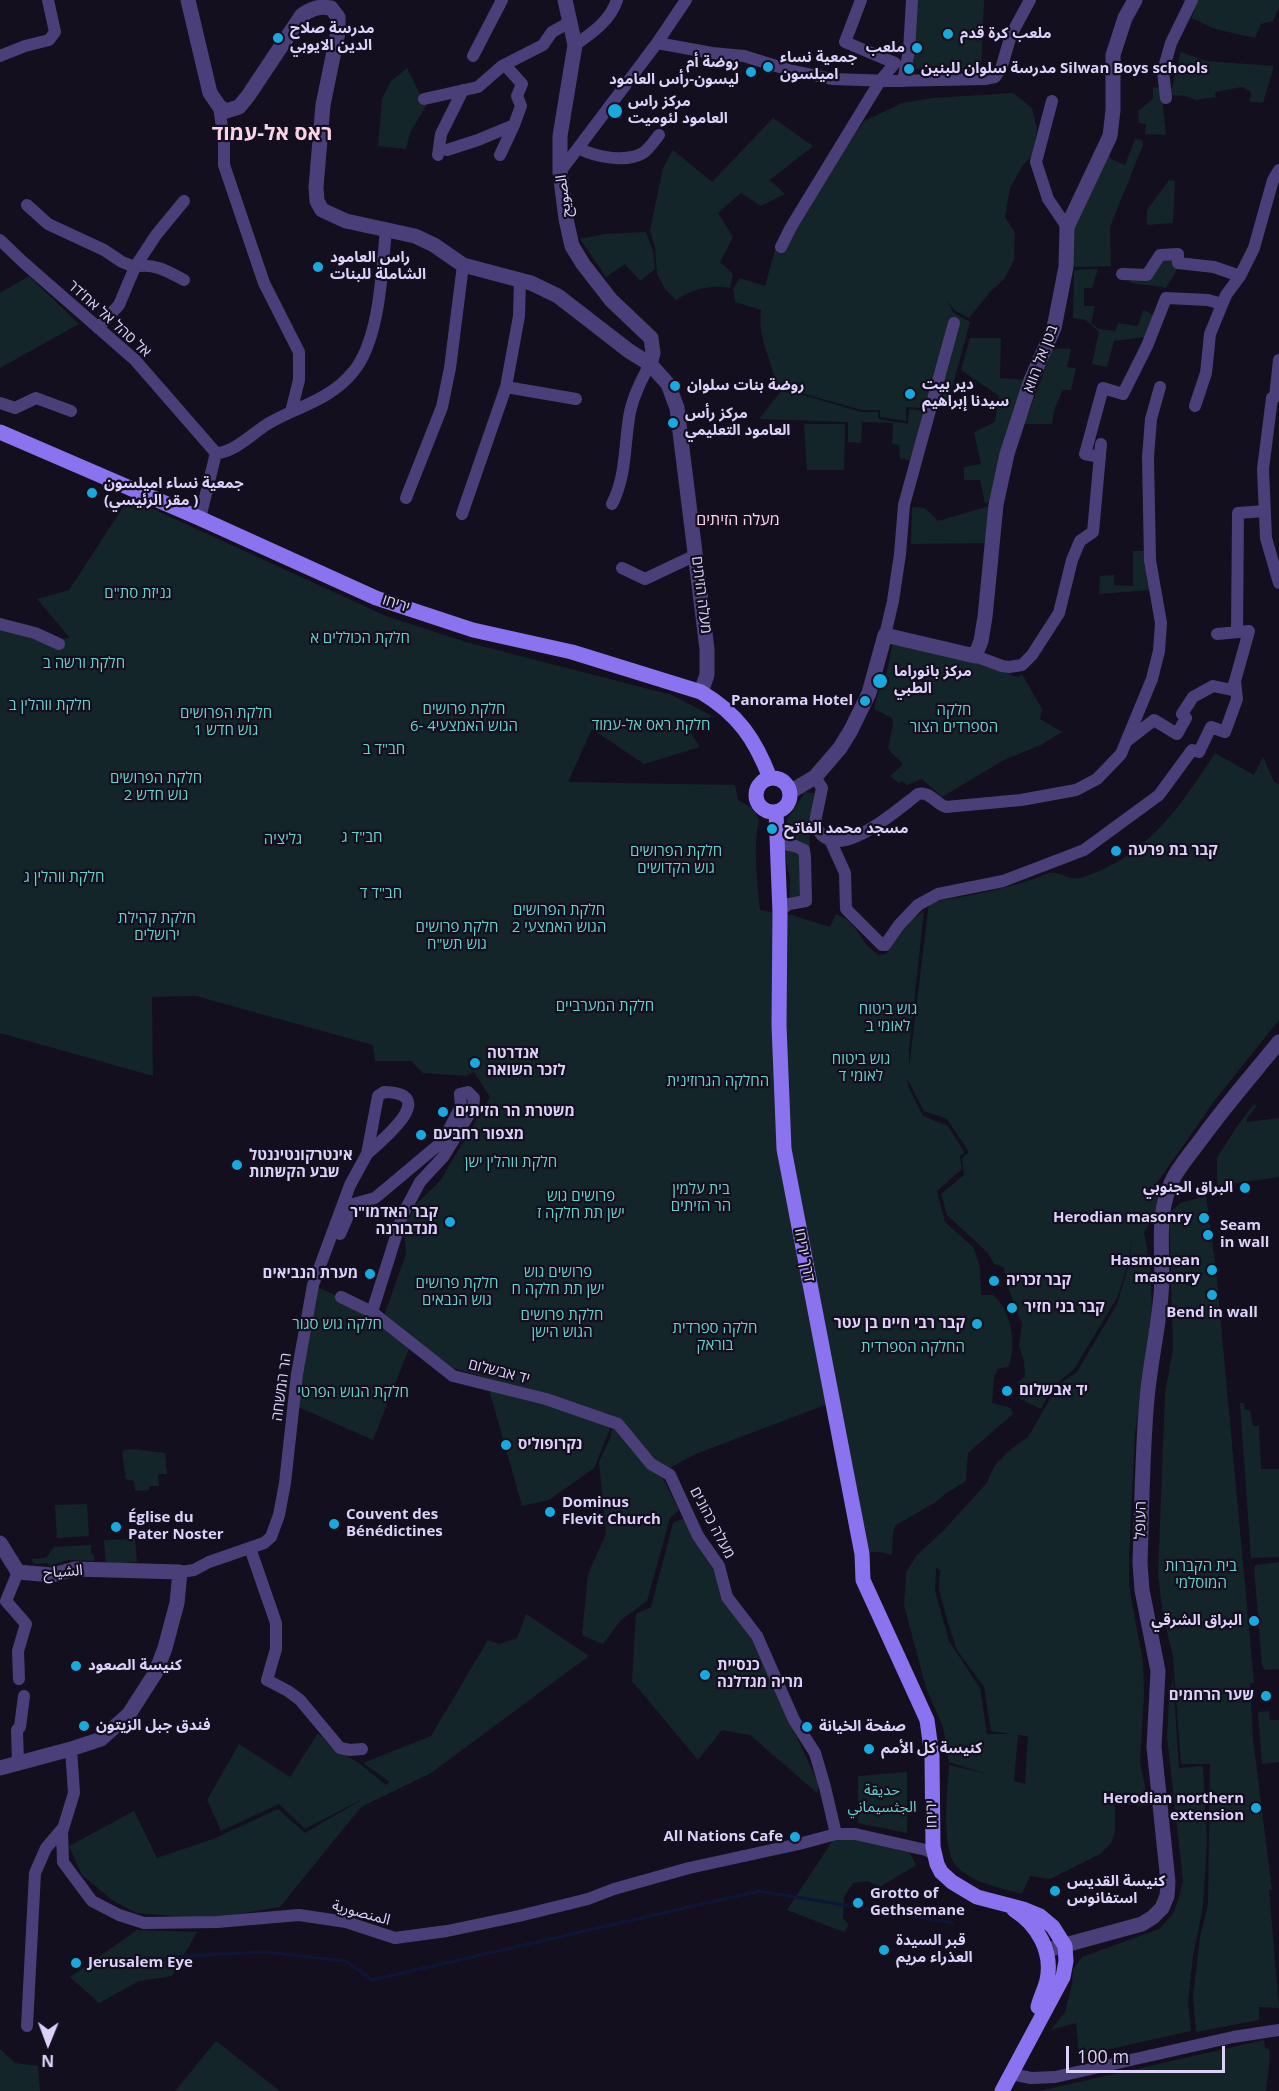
<!DOCTYPE html>
<meta charset="utf-8">
<style>
body{margin:0}
#map{position:relative;width:1279px;height:2091px;overflow:hidden;background:#140f1f;font-family:"Open Sans",sans-serif}
canvas{display:block}
.north{position:absolute;left:18px;top:2013px;width:60px;height:60px;-webkit-text-stroke:4px #140f1f;paint-order:stroke;rotate:181deg;font-size:16px;font-weight:700;line-height:24px;text-align:center;color:#ddd1fa}
.north::after{content:'';display:block;margin:auto;width:21px;height:27px;background:#ddd1fa;clip-path:polygon(50% 0,100% 100%,50% 72%,0 100%)}
.scale{position:absolute;left:1066px;top:2046px;width:159px;height:27px;box-sizing:border-box;border:3px solid #ddd1fa;border-top:0;padding-left:8px;font-size:18px;line-height:21px;white-space:nowrap;color:#ddd1fa;-webkit-text-stroke:4px #140f1f;paint-order:stroke}
</style>
<div id="map">
<canvas width="1279" height="2091"></canvas>
<div class="north">N</div>
<div class="scale">100 m</div>
</div>
<script>
const context = document.querySelector('canvas').getContext('2d');
context.lineJoin = 'round';
function paint(path, color) { context.fillStyle = color; context.fill(path, 'evenodd'); }
function trace(path, color, width, dash) { context.strokeStyle = color; context.lineWidth = width; context.lineCap = dash ? 'butt' : 'round'; context.setLineDash(dash || []); context.stroke(path); }
function drawText(font, color, halo, rows, align = 'center') {
  context.font = font + ' "Open Sans","Noto Sans Arabic",Heebo,sans-serif'; context.lineWidth = 4.5; context.setLineDash([]); context.textBaseline = 'middle'; context.strokeStyle = halo; context.fillStyle = color; for (const [text, x, y, turn = 0] of rows) {
    context.save(); context.translate(x, y); context.rotate((+turn || 0) * Math.PI / 180); context.textAlign = isNaN(turn) ? turn : align; if (halo) context.strokeText(text, 0, 0); context.fillText(text, 0, 0); context.restore();
  }
}
paint(new Path2D(`
 M915,0H984L981,72L912,69Z
 M1182,0H1279V7L1273,21L1261,24L1255,38L1215,29L1191,18L1195,11Z
 M1181,52L1206,61L1274,66L1263,103L1250,102L1251,92L1242,87L1215,92L1216,97L1196,100L1185,96L1170,95Z
 M407,68L421,96L430,99L410,133L406,149L378,146L382,99L391,81Z
 M1153,87L1161,88L1166,135L1145,134L1146,124L1139,123L1138,111L1153,99Z
 M1013,93L1032,108L1037,129L1033,155L1023,165L1010,188L1005,217L1015,233L1014,260L1004,279L990,292L969,318L954,310L947,300L953,312L970,322L948,403L936,409L906,407V421L880,417V410H862L776,386C772,359 757,338 761,310L735,302L733,289L740,278L765,286L776,247L864,121L902,103L933,98Z
 M773,118L813,146L770,180L785,194L761,206L741,193L718,213L733,237L720,262L733,274L730,288C712,284 690,290 676,300L665,289L657,274L655,248L650,230L663,168L673,150L712,182Z
 M1135,139L1142,140L1143,145L1110,227L1111,266L1073,267V226L1107,149L1111,159L1125,165Z
 M1169,180L1175,181L1173,223L1147,225V210Z
 M646,232L653,251L655,269L640,281L625,264L606,277L580,239L604,234Z
 M1165,257H1175L1179,266L1166,288C1154,285 1144,285 1131,283L1124,269H1157Z
 M1098,269L1092,288H1084V306H1095L1091,323L1099,329L1115,331L1118,323L1138,326L1143,310L1154,315L1145,337L1114,341L1107,367L1092,364L1099,332L1086,320L1073,318L1074,270Z
 M29,276L79,324L0,368V293Z
 M970,338H1001L1000,378L1026,380L991,502L985,503L980,480H964V467L981,464L974,432L995,422L999,396L961,370Z
 M1053,348L1071,349L1067,367L1076,368L1071,390H1063L1054,410L1052,424H1024Z
 M783,389L861,412H878V419L908,424L909,409L924,411L911,461L900,458L899,445L892,444L893,423L862,422L861,443L848,442V422L759,419Z
 M804,424H845L844,470H807Z
 M129,498L386,616L466,642L672,695L712,716L690,732L700,747L644,764L592,729L568,782L735,785L738,800L751,807L759,819C753,849 757,880 760,910L792,915L830,927L836,914C851,920 855,928 864,941C867,947 874,951 879,955L886,954L900,929L924,911L909,1048V1068L929,902C958,898 986,893 1014,885C1026,882 1038,877 1049,873C1060,871 1070,881 1080,878C1145,859 1180,807 1215,753L1254,775L1263,757L1274,782L1279,784V1020L1215,1100L1150,1193L1157,1187L1161,1191L1154,1221L1150,1222L1144,1232L1150,1265L1152,1309L1135,1434L1129,1555V1586L1143,1662L1144,1694L1140,1762L1149,1806L1115,1804V1832L1111,1843L1100,1854L1050,1879L1030,1876L1022,1894C1001,1888 973,1883 957,1867C940,1849 948,1789 949,1765L987,1774L949,1762L943,1727L926,1688L904,1605L906,1573L916,1556L943,1531L986,1484L995,1465L1011,1449L1028,1437L1058,1385L1077,1372L1117,1304L1130,1261L1132,1238L1129,1261L1117,1298L1074,1369L1052,1388L1041,1409L1020,1399L1018,1382L1025,1376L1024,1361L1019,1346L1022,1324L1006,1282L1004,1267L994,1264L988,1253L947,1215L941,1194L964,1175L962,1158L969,1152L947,1119L924,1111L908,1080V1086L923,1116L948,1126L965,1153L960,1156L962,1169L937,1191L945,1222L974,1248L980,1268L981,1295H993C1011,1309 1018,1346 1008,1367L998,1369L994,1377L992,1403L1011,1408L1013,1414L968,1453L966,1481L945,1494L936,1502L896,1525L893,1532L892,1555L880,1552H867L833,1402L696,1454L660,1473L679,1510L670,1518L647,1601L621,1620L603,1644L582,1635L588,1574L606,1534L599,1462L611,1436L614,1416L453,1368L384,1316L406,1254L404,1230L415,1205L440,1181L490,1097L474,1072L466,1076L423,1073L411,1061H375L373,1045L196,996L152,997L153,1076L0,1033V628L41,640L70,638L37,599L69,590ZM936,1568L940,1570L939,1590L948,1623L957,1650L984,1687L991,1731L1010,1734H987L980,1688L949,1641L935,1591ZM1018,1735L1028,1736L1025,1784L1014,1781Z
 M989,506L987,543L911,544L912,507L925,508L938,521Z
 M1133,551H1147L1152,590L1099,594L1100,576L1114,575V585L1133,586Z
 M893,641L967,660L1018,677L1022,674L1042,709L1040,719L1062,732L1041,745L1004,760L942,797L922,779L907,785L902,781L899,783L890,776L903,764L888,749L893,724L892,718L874,709L878,693L887,671Z
 M805,792L818,794L809,820L810,849L785,840L787,820Z
 M784,850H794L802,856V897L790,900V879Z
 M1254,1104L1257,1106L1247,1118V1122L1279,1118V1177L1217,1186V1158L1236,1128Z
 M1206,1196L1216,1270L1254,1683H1250L1253,1739L1272,1890H1269L1279,2008L1259,2007V2020L1196,2032L1193,1996L1200,1937L1208,1904L1210,1764H1181L1173,1657L1163,1615L1158,1575L1165,1394L1173,1348L1169,1213L1180,1203Z
 M313,1285L372,1312L410,1346L373,1440L296,1406Z
 M489,1390L519,1394L611,1426L594,1468L549,1500L522,1506Z
 M1240,1403H1244L1245,1410H1250L1253,1426H1259L1261,1469H1279V1557L1251,1558Z
 M133,1449L165,1453L167,1474H158L159,1486H149V1490L135,1491L134,1481L126,1479L122,1453L124,1450Z
 M87,1504L89,1536L57,1538L55,1505Z
 M684,1518L715,1570L720,1597L750,1636L819,1785L817,1793L750,1735L722,1730L698,1760L632,1681L636,1614L651,1607L673,1523Z
 M135,1539L137,1562L106,1564L104,1540Z
 M91,1545V1554L94,1555V1561L68,1560L50,1566L47,1563L34,1564L31,1559L46,1558L54,1547Z
 M1279,1562V1669L1265,1670L1262,1666L1254,1567L1256,1565Z
 M526,1614L589,1656L431,1773L361,1807L280,1907L209,1919L136,1913L112,1900L82,1875L69,1846L134,1811L157,1858L213,1839L278,1809L305,1833L366,1797L305,1829L279,1804L221,1831L207,1800L239,1744L290,1777L318,1733L332,1748L359,1763L386,1785L390,1782L363,1763L431,1736L488,1640L499,1644L517,1638Z
 M1173,1679L1179,1768L1203,1766L1207,1838L1203,1906L1193,1956L1188,2002L1191,2031L1079,2056L1076,2023L1051,2030L1065,2012L1072,1984L1073,1969L1082,1957L1159,1929L1173,1914L1178,1901L1183,1881L1167,1737L1169,1695Z
 M1269,1711L1270,1720H1279V1762L1262,1764L1258,1712Z
 M907,1772V1833L858,1823V1776Z
 M853,1838L910,1853L916,1865L880,1887L868,1881L853,1883L844,1897L843,1918L849,1925L844,1932L787,1910L833,1840Z
 M137,1930L197,1932L172,1976L139,1981L99,2003L70,1977Z
 M1264,2040L1265,2048L1269,2049L1270,2056L1266,2091H1039Z
 M216,2041L280,2091H175Z
 M0,2049L15,2063L38,2066L40,2091H0Z`), '#132528');
trace(new Path2D(`
 M140,1963L184,1956L266,1952L346,1961L372,1980L759,1891L953,1923`), '#0e1638', 3);
trace(new Path2D(`
 M657,43L712,53L744,56L789,70L832,79L891,81L985,79L995,77L1001,69L1011,35L1030,0
 M575,45C592,33 610,21 617,0
 M0,56L25,46L49,40L55,32L48,0
 M473,56L502,0
 M505,65L522,84L517,96L521,106L514,125
 M903,81L909,51L912,0
 M1166,98L1163,71L1171,43L1192,0
 M424,99L478,87L502,66L543,45L552,32L570,22
 M1052,101L1036,162L1048,199L1067,227
 M578,148C595,157 626,163 643,153C649,149 655,140 659,135
 M447,150L478,140L514,125L500,155
 M438,155L441,134L463,90
 M560,172L657,43L686,0
 M27,205L48,224L104,250L122,262L135,267L119,305L98,328
 M0,240L23,262L135,360L216,453
 M781,247L791,227L880,81L895,63L845,42L861,0
 M135,267L156,235L184,201
 M135,267C153,262 169,272 184,280
 M1122,274L1147,275L1160,255L1178,254V263L1214,267L1240,276
 M1279,360L1275,397L1272,398L1263,469L1266,538L1279,583
 M506,387L576,399
 M0,403L15,408L36,398L71,411
 M1195,406L1206,373L1210,334L1226,295L1240,276L1254,248L1273,180L1279,170
 M291,412C314,402 337,392 353,372C380,340 382,270 386,229
 M216,453C233,453 252,434 266,425C274,420 283,416 291,412L299,380V352L264,283L224,165V142L219,106
 M1100,457L1085,454L1103,388L1123,394L1147,346L1166,298L1208,300L1222,304
 M406,498L442,407L450,368L463,265
 M612,504C627,475 624,443 630,412C634,394 642,379 650,364
 M462,514L506,387L519,316L520,280
 M200,518L216,453
 M622,568L645,579L696,555
 M0,624L35,633L59,644
 M1237,632L1238,513L1265,511
 M1217,634L1249,631L1235,681
 M885,635L893,601L900,554L904,505L954,323
 M975,656L1002,666L1009,667L1022,665L1032,655L1059,613L1072,560L1080,541L1093,532L1101,444
 M815,777L822,788L815,822C829,872 897,810 918,794C930,791 936,804 946,807L1021,800L1076,790L1097,779L1121,754L1152,679L1159,651L1161,623L1150,560L1148,457L1151,419L1160,387
 M831,842L845,873L846,909L882,945H885L899,925L918,905L938,894L1003,881L1084,850L1159,795L1192,750L1199,752L1211,727L1225,732L1237,699L1235,681L1232,690L1213,686L1193,697L1182,714L1186,718L1177,734L1154,720L1127,741
 M778,843L795,846L804,850L805,857L806,901L789,904L780,910
 M340,1234L353,1204L375,1198L443,1141L461,1106L460,1094L468,1092L474,1098L473,1108L444,1156L420,1182L403,1214L372,1312
 M341,1297L372,1312L453,1376L546,1399L618,1424L651,1464L670,1475L698,1536L719,1566L727,1597L757,1636L794,1720L815,1753L825,1787L836,1834
 M250,1548L276,1623V1649L267,1680L288,1691L300,1700L340,1748L350,1750L362,1749
 M18,1572L6,1601L26,1624L18,1651L19,1679
 M180,1572L194,1570L209,1562L264,1543L271,1537L279,1515L285,1483L297,1374L313,1285L350,1185L367,1154L378,1096L384,1092C441,1093 382,1140 367,1154
 M71,1749L74,1793L62,1832L63,1862L92,1901L119,1915L144,1923L217,1922L299,1915L346,1922L395,1938L447,1931L519,1916L588,1899L614,1889L689,1868L799,1844L836,1834H855L926,1850L934,1854
 M18,1762L17,1730L20,1727L24,1696
 M27,2026L35,1873L46,1848L63,1828
 M1011,2074L1031,2078L1055,2077L1233,2037L1279,2030`), '#4b3f79', 12);
trace(new Path2D(`
 M188,0L210,93L219,106L226,111L239,107L248,96L302,15C313,8 319,6 331,8L338,17V32L323,105L316,187L317,201L322,210L346,221L415,236L434,245L463,265L531,283L558,296L629,351L650,364L668,384L677,408L707,649V675L701,692
 M565,0L575,45L560,136V172L566,219L572,246L583,264L611,300L651,338L653,353L650,364
 M790,792L815,777L840,748L851,730L869,693L885,635L975,656L981,641L985,617L996,505L1007,454L1031,380L1054,328L1066,267L1067,227L1110,136L1113,110V55L1125,18L1135,0
 M0,1543L18,1572L52,1575L75,1569L180,1572L177,1603L165,1648L156,1672L129,1714L101,1739L71,1749L0,1768
 M1047,1950L1142,1924L1153,1917L1162,1908L1167,1896L1168,1882L1154,1747L1158,1671L1142,1590L1140,1563C1142,1508 1142,1453 1147,1399C1150,1364 1158,1330 1161,1295C1165,1253 1153,1215 1175,1175C1183,1162 1193,1150 1202,1138C1226,1105 1253,1074 1279,1042`), '#4b3f79', 15);
trace(new Path2D(`
 M0,432L197,517L376,598L473,630L572,652L701,692C738,714 755,739 770,778
 M756 795a17 17 0 1 1 34 0a17 17 0 1 1-34 0Z
 M776,812L780,913L779,1025L784,1149L862,1554L863,1580L927,1720L932,1756L933,1847L937,1864L941,1872L952,1882L977,1897L1023,1909L1040,1916L1053,1927L1065,1946L1066,1961L1063,1977L1002,2091
 M1014,1910C1038,1925 1053,1952 1047,1980C1045,1989 1040,1998 1038,2007`), '#8b73f0', 15);
for (const [x, y, r, color] of [
 [948,34,6,"#18aadf"],
 [278,38,6,"#18aadf"],
 [917,48,6,"#18aadf"],
 [768,67,6,"#18aadf"],
 [909,69,6,"#18aadf"],
 [751,72,6,"#18aadf"],
 [615,111,8,"#18aadf"],
 [318,267,6,"#18aadf"],
 [675,386,6,"#18aadf"],
 [910,394,6,"#18aadf"],
 [673,423,6,"#18aadf"],
 [92,493,6,"#18aadf"],
 [880,681,8,"#18aadf"],
 [865,701,6,"#18aadf"],
 [772,829,6,"#18aadf"],
 [1116,851,6,"#18aadf"],
 [475,1063,6,"#18aadf"],
 [443,1112,6,"#18aadf"],
 [421,1135,6,"#18aadf"],
 [237,1165,6,"#18aadf"],
 [1245,1188,6,"#18aadf"],
 [1204,1218,6,"#18aadf"],
 [450,1222,6,"#18aadf"],
 [1208,1235,6,"#18aadf"],
 [1212,1270,6,"#18aadf"],
 [370,1274,6,"#18aadf"],
 [994,1281,6,"#18aadf"],
 [1212,1295,6,"#18aadf"],
 [1012,1308,6,"#18aadf"],
 [977,1324,6,"#18aadf"],
 [1007,1391,6,"#18aadf"],
 [506,1445,6,"#18aadf"],
 [550,1512,6,"#18aadf"],
 [334,1524,6,"#18aadf"],
 [116,1527,6,"#18aadf"],
 [1254,1621,6,"#18aadf"],
 [76,1666,6,"#18aadf"],
 [705,1675,6,"#18aadf"],
 [1266,1696,6,"#18aadf"],
 [84,1726,6,"#18aadf"],
 [807,1727,6,"#18aadf"],
 [869,1749,6,"#18aadf"],
 [1256,1808,6,"#18aadf"],
 [795,1837,6,"#18aadf"],
 [1055,1891,6,"#18aadf"],
 [858,1903,6,"#18aadf"],
 [884,1950,6,"#18aadf"],
 [76,1963,6,"#18aadf"]
]) { const dot = new Path2D(); dot.arc(x, y, r, 0, 2 * Math.PI); context.fillStyle = color; context.fill(dot); trace(dot, '#140f1f', 2); }
drawText('bold 15px', '#ddd1fa', '#140f1f', [
 ["مدرسة صلاح",290,29],
 ["الدين الايوبي",290,46],
 ["ملعب كرة قدم",960,34],
 ["ملعب",905,48,"right"],
 ["جمعية نساء",780,58],
 ["اميلسون",780,75],
 ["روضة أم",739,63,"right"],
 ["ليسون-رأس العامود",739,80,"right"],
 ["مدرسة سلوان للبنين Silwan Boys schools",921,69],
 ["مركز راس",628,102],
 ["العامود لئوميت",628,119],
 ["راس العامود",330,258],
 ["الشاملة للبنات",330,275],
 ["دير بيت",922,385],
 ["سيدنا إبراهيم",922,402],
 ["روضة بنات سلوان",687,386],
 ["مركز رأس",685,414],
 ["العامود التعليمي",685,431],
 ["جمعية نساء اميلسون",104,484],
 ["(مقر الرئيسي )",104,501],
 ["مركز بانوراما",894,672],
 ["الطبي",894,689],
 ["Panorama Hotel",853,701,"right"],
 ["مسجد محمد الفاتح",784,829],
 ["קבר בת פרעה",1128,851],
 ["אנדרטה",487,1054],
 ["לזכר השואה",487,1071],
 ["משטרת הר הזיתים",455,1112],
 ["מצפור רחבעם",433,1135],
 ["אינטרקונטיננטל",249,1156],
 ["שבע הקשתות",249,1173],
 ["البراق الجنوبي",1233,1188,"right"],
 ["קבר האדמו\"ר",438,1213,"right"],
 ["מנדבורנה",438,1230,"right"],
 ["Herodian masonry",1192,1218,"right"],
 ["Seam",1220,1226],
 ["in wall",1220,1243],
 ["Hasmonean",1200,1261,"right"],
 ["masonry",1200,1278,"right"],
 ["מערת הנביאים",358,1274,"right"],
 ["קבר זכריה",1006,1281],
 ["קבר בני חזיר",1024,1308],
 ["Bend in wall",1212,1313,"center"],
 ["קבר רבי חיים בן עטר",965,1324,"right"],
 ["יד אבשלום",1019,1391],
 ["נקרופוליס",518,1445],
 ["Dominus",562,1503],
 ["Flevit Church",562,1520],
 ["Couvent des",346,1515],
 ["Bénédictines",346,1532],
 ["Église du",128,1518],
 ["Pater Noster",128,1535],
 ["البراق الشرقي",1242,1621,"right"],
 ["كنيسة الصعود",88,1666],
 ["כנסיית",717,1666],
 ["מריה מגדלנה",717,1683],
 ["שער הרחמים",1254,1696,"right"],
 ["فندق جبل الزيتون",96,1726],
 ["صفحة الخيانة",819,1727],
 ["كنيسة كل الأمم",881,1749],
 ["Herodian northern",1244,1799,"right"],
 ["extension",1244,1816,"right"],
 ["All Nations Cafe",783,1837,"right"],
 ["كنيسة القديس",1067,1882],
 ["استفانوس",1067,1899],
 ["Grotto of",870,1894],
 ["Gethsemane",870,1911],
 ["قبر السيدة",896,1941],
 ["العذراء مريم",896,1958],
 ["Jerusalem Eye",88,1963]
], 'left');
drawText('15px', '#ddd1fa', '#140f1f', [
 ["الصويح",564,196,-97],
 ["אל סהל אל אח'דר",109,319,42],
 ["בטן אל הווא",1041,359,-69],
 ["מעלה הזיתים",701,595,83],
 ["יריחו",396,604,18],
 ["דרך יריחו",804,1255,79],
 ["יד אבשלום",499,1372,14],
 ["הר המשחה",282,1387,-82],
 ["העופל",1141,1520,-89],
 ["מעלה כהונים",712,1523,62],
 ["الشياح",63,1572,-4],
 ["יריחו",932,1814,-91],
 ["المنصورية",361,1913,15]
]);
drawText('15px', '#66d1c9', '#140f1f', [
 ["גניזת סת\"ם",138,594],
 ["חלקת הכוללים א",360,639],
 ["חלקת ורשה ב",84,664],
 ["חלקת ווהלין ב",50,706],
 ["חלקת פרושים",464,710],
 ["הגוש האמצעי4 -6",464,727],
 ["חלקה",954,711],
 ["הספרדים הצור",954,728],
 ["חלקת הפרושים",226,714],
 ["גוש חדש 1",226,731],
 ["חלקת ראס אל-עמוד",651,726],
 ["חב\"ד ב",384,750],
 ["חלקת הפרושים",156,779],
 ["גוש חדש 2",156,796],
 ["חב\"ד ג",362,838],
 ["גליציה",283,840],
 ["חלקת הפרושים",676,852],
 ["גוש הקדושים",676,869],
 ["חלקת ווהלין ג",64,878],
 ["חב\"ד ד",381,894],
 ["חלקת הפרושים",559,911],
 ["הגוש האמצעי 2",559,928],
 ["חלקת קהילת",157,919],
 ["ירושלים",157,936],
 ["חלקת פרושים",457,928],
 ["גוש תש\"ח",457,945],
 ["חלקת המערביים",605,1007],
 ["גוש ביטוח",888,1010],
 ["לאומי ב",888,1027],
 ["גוש ביטוח",861,1060],
 ["לאומי ד",861,1077],
 ["החלקה הגרוזינית",718,1082],
 ["חלקת ווהלין ישן",511,1163],
 ["בית עלמין",701,1190],
 ["הר הזיתים",701,1207],
 ["פרושים גוש",581,1197],
 ["ישן תת חלקה ז",581,1214],
 ["פרושים גוש",558,1273],
 ["ישן תת חלקה ח",558,1290],
 ["חלקת פרושים",457,1284],
 ["גוש הנבאים",457,1301],
 ["חלקת פרושים",562,1316],
 ["הגוש הישן",562,1333],
 ["חלקה גוש סגור",337,1325],
 ["חלקה ספרדית",715,1329],
 ["בוראק",715,1346],
 ["החלקה הספרדית",913,1348],
 ["חלקת הגוש הפרטי",353,1393],
 ["בית הקברות",1201,1567],
 ["המוסלמי",1201,1584],
 ["حديقة",882,1791],
 ["الجثسيماني",882,1808]
]);
drawText('16px', '#fad3e5', '#140f1f', [
 ["מעלה הזיתים",738,520]
]);
drawText('bold 21px', '#fad3e5', '#140f1f', [
 ["ראס אל-עמוד",272,134]
]);
</script>
